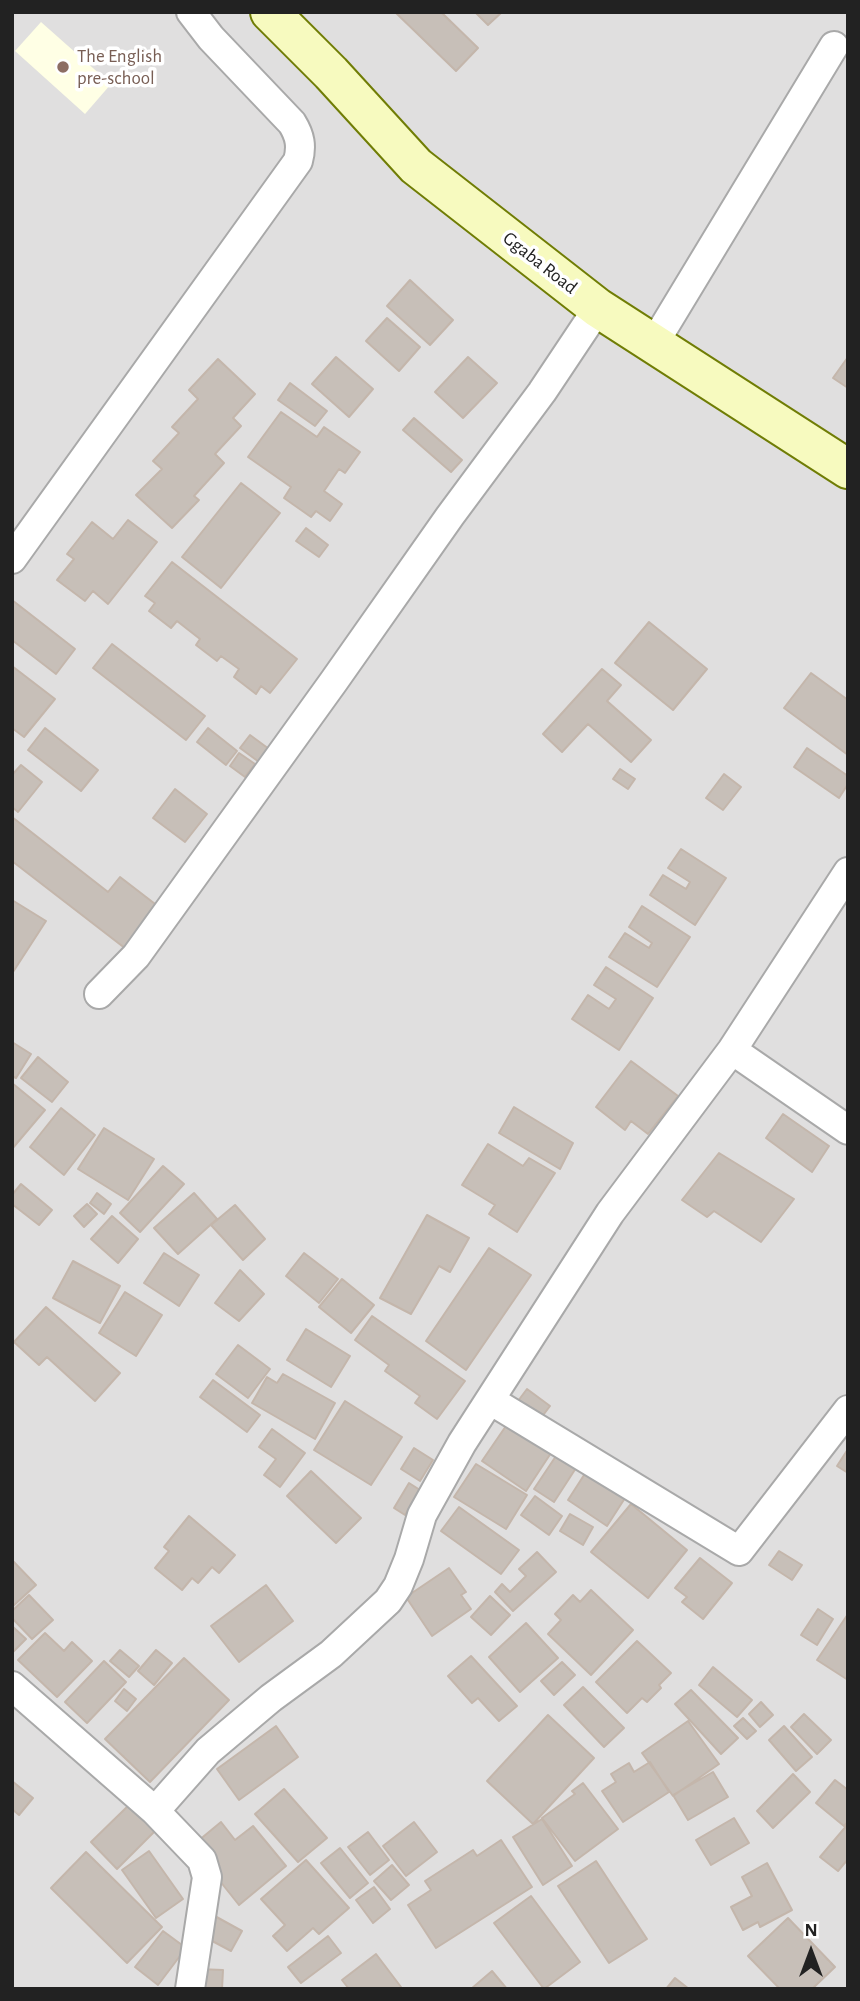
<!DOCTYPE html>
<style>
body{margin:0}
#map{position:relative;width:860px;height:2001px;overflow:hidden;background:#f2efe9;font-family:"Alegreya Sans",sans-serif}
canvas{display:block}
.frame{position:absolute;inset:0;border:14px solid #222;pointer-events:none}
.north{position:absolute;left:776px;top:1917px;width:70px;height:70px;-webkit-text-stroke:5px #fff;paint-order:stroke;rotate:0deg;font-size:19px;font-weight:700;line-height:28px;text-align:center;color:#222}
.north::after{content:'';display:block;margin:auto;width:24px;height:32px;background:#222;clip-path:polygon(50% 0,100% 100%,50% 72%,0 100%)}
</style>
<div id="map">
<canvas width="860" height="2001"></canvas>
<div class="frame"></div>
<div class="north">N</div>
</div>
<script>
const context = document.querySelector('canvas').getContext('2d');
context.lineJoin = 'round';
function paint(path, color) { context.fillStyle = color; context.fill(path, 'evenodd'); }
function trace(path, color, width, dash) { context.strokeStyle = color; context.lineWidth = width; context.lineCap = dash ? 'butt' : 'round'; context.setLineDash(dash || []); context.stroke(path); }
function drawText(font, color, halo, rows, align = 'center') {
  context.font = font + ' "Alegreya Sans",sans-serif'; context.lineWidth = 7; context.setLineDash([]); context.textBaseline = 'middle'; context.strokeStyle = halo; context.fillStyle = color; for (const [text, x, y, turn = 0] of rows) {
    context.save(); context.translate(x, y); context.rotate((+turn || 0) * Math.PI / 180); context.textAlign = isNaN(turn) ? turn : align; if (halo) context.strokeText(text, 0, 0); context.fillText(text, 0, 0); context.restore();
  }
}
paint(new Path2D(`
 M12,12H848V1989H12Z`), '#e0dfdf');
paint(new Path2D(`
 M41,22L111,84L85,114L15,51Z`), '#ffffe5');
const building = new Path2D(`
 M395,12H441L478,48L456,71Z
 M475,12H502L488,25Z
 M410,280L453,320L430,345L387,306Z
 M387,318L420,347L399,371L366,341Z
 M336,357L373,389L349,417L312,384Z
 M468,357L497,383L463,418L435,392Z
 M848,357V388L833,378Z
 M218,359L255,394L233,418L241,426L215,454L224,463L194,496L199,500L172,528L136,495L162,469L153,461L179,433L172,427L198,399L189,390Z
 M290,383L327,411L315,426L278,400Z
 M281,412L317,437L324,427L360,452L345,473L339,469L324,491L342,504L330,521L316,511L311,517L284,498L291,487L248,457Z
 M414,418L462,460L451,472L403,430Z
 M241,483L280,513L221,588L182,557Z
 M128,520L157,542L108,604L93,591L85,601L57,580L74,559L67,554L92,522L113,539Z
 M306,528L328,545L319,557L296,541Z
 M172,562L297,659L270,693L261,686L256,694L234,677L239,669L221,656L217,661L196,645L200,639L177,621L171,628L149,611L155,603L145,596Z
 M12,600L75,649L56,674L12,640Z
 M649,622L707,669L673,710L615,663Z
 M112,644L205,716L186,740L93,668Z
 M12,666L55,699L24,737L12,728Z
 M602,669L621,685L607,701L651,740L631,762L588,724L562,752L543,734Z
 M811,673L848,700V755L784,708Z
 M45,728L98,770L81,791L28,750Z
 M208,728L237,751L226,765L197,742Z
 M250,735L269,749L259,762L240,748Z
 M807,748L848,776V784L839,798L794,767Z
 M239,753L255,764L245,777L230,766Z
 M21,765L42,782L18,812L12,807V775Z
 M620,769L635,779L628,789L613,779Z
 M724,774L741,787L723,810L706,798Z
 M175,789L207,814L185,842L153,818Z
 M12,817L108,892L120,877L159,907L126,949L12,861Z
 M681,849L726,878L695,925L650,895L663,875L686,889L690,882L668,868Z
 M12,900L46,921L13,972H12Z
 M642,906L690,937L657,987L609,957L625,933L649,948L652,943L629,927Z
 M606,967L653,998L619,1050L572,1019L588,995L609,1009L616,999L594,985Z
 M12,1042L31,1054L16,1078L12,1076Z
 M38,1057L68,1082L52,1102L21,1078Z
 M631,1061L678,1096L648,1134L631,1121L625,1130L596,1107Z
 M12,1083L45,1110L12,1149Z
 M514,1107L573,1143L560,1169L499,1133Z
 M61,1108L95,1135L64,1175L30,1147Z
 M783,1114L829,1146L812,1172L766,1138Z
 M104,1128L154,1159L128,1200L78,1169Z
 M488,1144L523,1166L529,1158L555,1173L517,1232L489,1214L495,1205L462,1185Z
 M719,1153L794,1199L761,1242L714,1211L707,1217L682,1200Z
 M163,1166L184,1184L140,1232L120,1213Z
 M21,1184L52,1210L39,1225L12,1204V1195Z
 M97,1193L111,1204L104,1214L90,1203Z
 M194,1193L217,1219L178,1254L154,1228Z
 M87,1204L97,1214L84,1227L74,1216Z
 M235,1205L265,1239L243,1260L211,1225Z
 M427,1215L469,1238L450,1272L439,1266L411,1314L380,1298Z
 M112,1216L138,1239L118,1263L91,1239Z
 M489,1248L531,1275L466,1370L426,1341Z
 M164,1253L199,1275L179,1306L144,1283Z
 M304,1253L338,1279L319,1303L286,1276Z
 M73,1261L120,1286L100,1323L53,1298Z
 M240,1270L264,1294L239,1321L215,1303Z
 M342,1279L374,1305L351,1333L319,1307Z
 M125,1292L162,1315L136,1356L99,1333Z
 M46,1307L120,1373L95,1401L47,1357L39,1365L14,1342Z
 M372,1316L465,1381L437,1419L415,1403L420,1396L385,1371L389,1365L355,1340Z
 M306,1329L350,1356L331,1387L287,1360Z
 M238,1345L270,1369L248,1398L216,1374Z
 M283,1374L335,1403L315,1439L252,1403L267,1377L277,1383Z
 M213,1380L260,1415L247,1432L200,1397Z
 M527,1389L550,1406L535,1426L512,1409Z
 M345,1401L402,1437L371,1485L314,1450Z
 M508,1423L551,1453L526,1491L482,1461Z
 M272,1429L305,1453L280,1487L264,1475L276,1459L259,1447Z
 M414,1448L433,1460L420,1481L401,1469Z
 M848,1449V1473L837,1466Z
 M556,1456L576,1468L554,1502L534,1489Z
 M476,1464L527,1495L506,1529L454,1497Z
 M311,1471L361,1518L336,1543L287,1496Z
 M586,1472L625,1498L607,1526L568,1500Z
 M409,1483L420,1490L405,1515L394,1508Z
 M535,1496L562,1516L549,1535L521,1515Z
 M631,1504L687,1550L648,1598L591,1552Z
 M459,1507L519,1550L501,1574L441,1531Z
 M570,1514L593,1527L583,1545L560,1531Z
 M189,1516L235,1555L219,1573L212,1567L198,1583L192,1578L182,1590L155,1568L169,1551L164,1547Z
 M779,1551L802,1565L792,1580L769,1565Z
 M537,1552L556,1572L513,1611L495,1592L502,1584L510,1592L526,1576L519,1569Z
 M700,1558L732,1583L703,1619L682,1602L687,1597L675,1588Z
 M12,1560L36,1585L12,1607Z
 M449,1568L466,1592L461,1595L471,1609L432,1636L406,1597Z
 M266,1585L293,1621L239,1662L211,1626Z
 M591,1590L633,1630L591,1675L548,1634L561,1620L555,1614L573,1595L580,1602Z
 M29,1595L53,1620L32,1639L12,1618V1611Z
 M490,1596L510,1615L491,1635L471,1617Z
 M818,1609L833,1619L817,1645L801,1635Z
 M848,1614V1680L817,1660Z
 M526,1623L558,1658L520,1692L489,1657Z
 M12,1626L26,1639L12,1653Z
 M45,1633L64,1651L72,1642L92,1661L57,1697L18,1660Z
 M637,1641L671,1673L659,1685L661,1688L647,1702L642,1698L627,1713L596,1682Z
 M120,1650L139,1666L129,1677L110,1661Z
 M156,1650L172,1663L154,1685L138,1671Z
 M471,1656L517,1706L499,1721L478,1698L472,1703L448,1676Z
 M184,1658L229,1700L150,1782L105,1739Z
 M104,1661L126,1682L87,1723L65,1702Z
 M562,1662L575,1675L554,1695L541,1681Z
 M713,1667L752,1700L737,1717L699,1685Z
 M583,1687L624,1728L604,1747L564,1705Z
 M124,1689L136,1699L127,1711L115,1701Z
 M691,1690L738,1738L721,1754L675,1704Z
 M761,1702L773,1715L760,1727L749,1714Z
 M804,1714L831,1740L817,1754L791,1727Z
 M548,1715L594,1758L533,1824L487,1781Z
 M743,1718L756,1731L747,1739L734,1726Z
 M688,1721L719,1764L673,1796L642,1753Z
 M276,1726L298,1757L239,1800L217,1769Z
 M784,1726L812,1757L796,1771L769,1740Z
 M650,1762L669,1792L623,1822L602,1791L616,1782L611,1774L629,1763L634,1772Z
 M713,1772L728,1797L688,1820L673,1795Z
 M793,1774L810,1792L773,1828L757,1811Z
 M835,1780L848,1790V1821L844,1826L816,1803Z
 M12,1781L33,1798L19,1815L12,1809Z
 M583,1783L618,1829L575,1861L542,1818L575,1794L572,1791Z
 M284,1789L327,1838L298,1862L255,1814Z
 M129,1805L155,1831L117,1869L91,1842Z
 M734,1818L749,1843L711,1865L696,1840Z
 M542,1819L572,1866L543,1885L513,1837Z
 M221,1822L235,1840L253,1826L286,1866L239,1905L192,1846Z
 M414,1822L437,1852L406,1876L383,1846Z
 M848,1824V1859L838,1871L820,1857Z
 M368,1832L389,1860L370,1875L348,1847Z
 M501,1840L532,1887L436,1948L408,1905L431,1890L425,1881L473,1850L477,1856Z
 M340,1848L368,1883L350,1898L321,1863Z
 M149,1851L183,1899L156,1918L122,1870Z
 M86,1852L162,1927L127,1963L51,1888Z
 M306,1860L349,1908L319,1934L313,1928L287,1951L273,1936L285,1925L261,1899Z
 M596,1861L647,1939L609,1963L558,1886Z
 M767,1863L792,1910L760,1927L758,1922L743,1930L731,1907L752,1896L742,1877Z
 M392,1865L409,1885L391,1900L374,1881Z
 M374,1887L390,1909L373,1923L356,1900Z
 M531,1896L580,1962L544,1989L494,1923Z
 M213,1915L242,1931L231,1951L201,1935Z
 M788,1918L835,1967L812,1989H780L748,1956Z
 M163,1931L186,1948L158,1985L135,1967Z
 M328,1936L341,1953L301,1983L288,1967Z
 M376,1954L401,1987L399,1989H349L342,1980Z
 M197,1969L223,1970L222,1989H196Z
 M492,1971L507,1989H471Z
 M675,1978L689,1989H666Z`);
paint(building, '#c7bfb8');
trace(building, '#c4b6ab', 2);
const minor = new Path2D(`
 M653,345L834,46
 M12,559L298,161C302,146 300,136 292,123L211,38L191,12
 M99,994L136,956L334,681L450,516L542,392L598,308
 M732,1050L848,1130
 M490,1400L739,1551L848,1410
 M12,1686L155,1811
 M190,1989L207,1877L202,1860L155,1811L208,1751L271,1698L331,1654L388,1601L398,1586L409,1559L422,1515L462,1443L610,1213L732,1050L848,872`);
const secondary = new Path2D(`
 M270,12L331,73L416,166L598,308L848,469`);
trace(minor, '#a9a9a9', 32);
trace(secondary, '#707d05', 42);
trace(minor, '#fff', 28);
trace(secondary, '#f7fabf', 38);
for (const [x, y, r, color] of [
 [63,67,7,"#8d6e63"]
]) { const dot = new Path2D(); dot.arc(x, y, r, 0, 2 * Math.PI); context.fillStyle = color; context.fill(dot); trace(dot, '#fff', 2.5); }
drawText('19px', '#785e54', '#fff', [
 ["The English",77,56],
 ["pre-school",77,78]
], 'left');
drawText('19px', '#222', '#fff', [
 ["Ggaba Road",540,263,38]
]);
</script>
